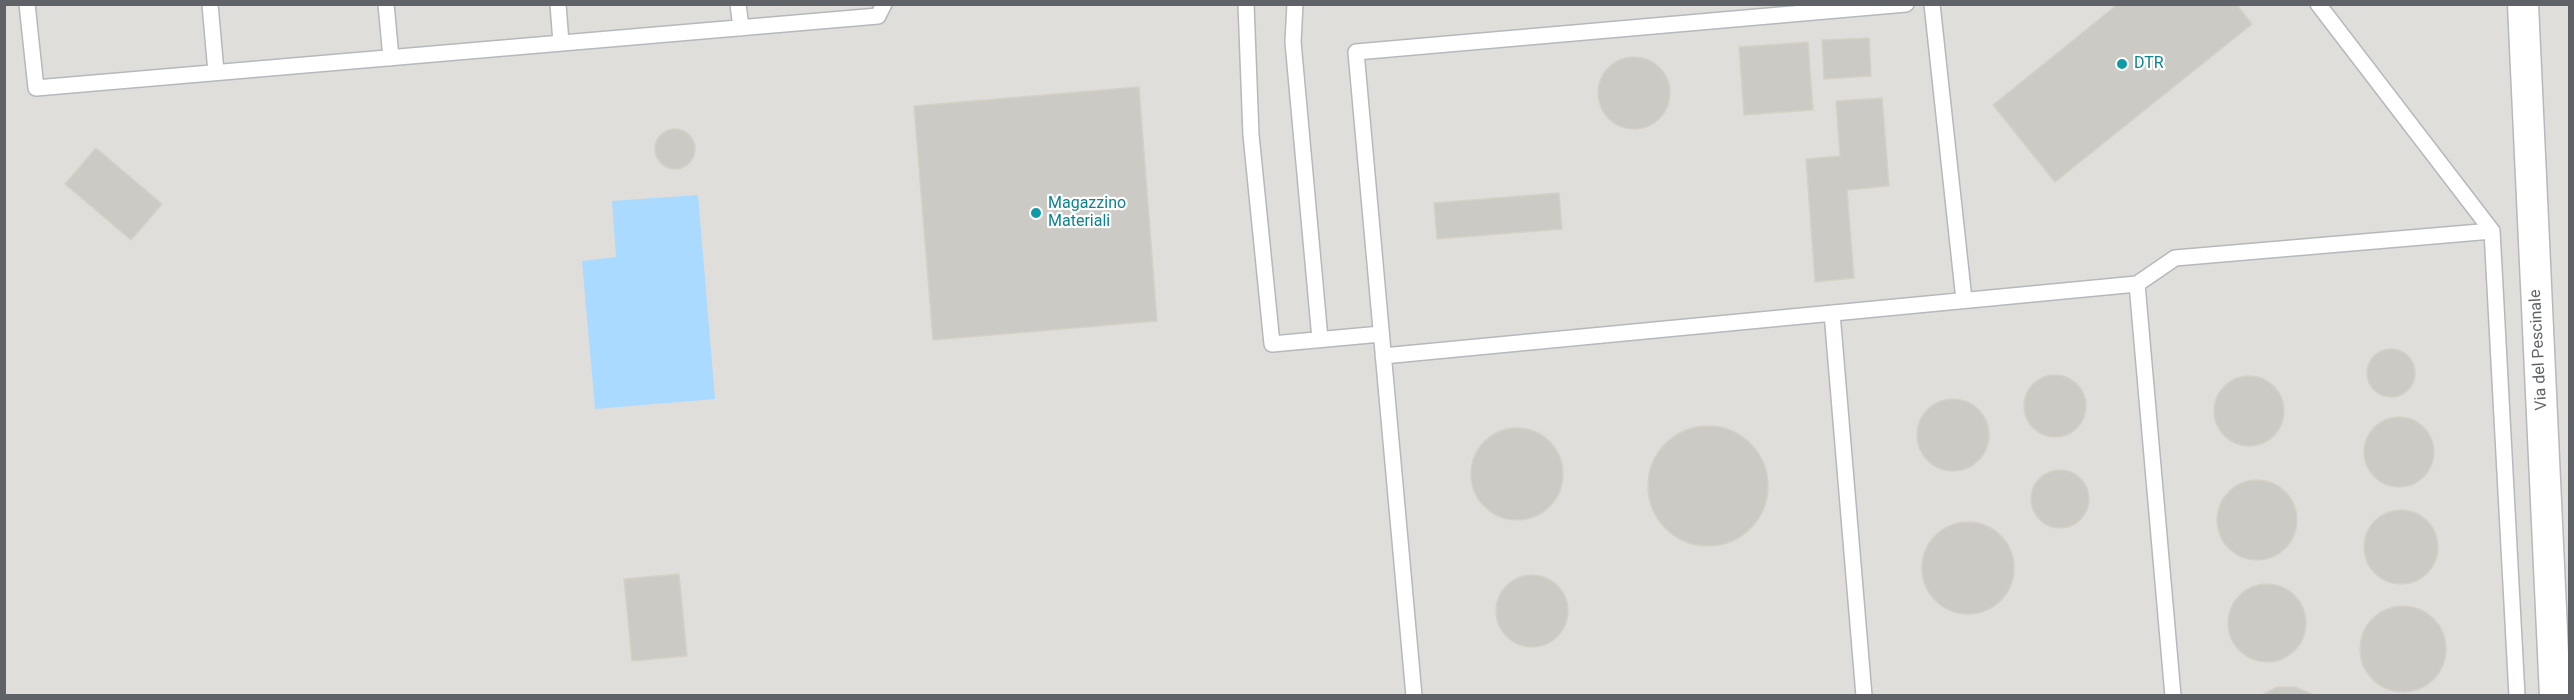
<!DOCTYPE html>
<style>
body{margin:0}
#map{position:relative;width:2574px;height:700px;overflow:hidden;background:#f1efe8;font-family:Roboto,sans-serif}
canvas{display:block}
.frame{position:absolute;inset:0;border:6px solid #5f6368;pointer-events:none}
</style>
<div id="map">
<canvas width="2574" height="700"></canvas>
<div class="frame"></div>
</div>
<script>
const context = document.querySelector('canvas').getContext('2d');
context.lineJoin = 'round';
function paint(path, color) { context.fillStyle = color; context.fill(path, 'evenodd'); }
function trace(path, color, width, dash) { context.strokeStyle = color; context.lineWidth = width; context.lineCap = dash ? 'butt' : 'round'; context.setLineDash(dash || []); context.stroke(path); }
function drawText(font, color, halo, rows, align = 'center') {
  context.font = font + ' Roboto,sans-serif'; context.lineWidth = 4.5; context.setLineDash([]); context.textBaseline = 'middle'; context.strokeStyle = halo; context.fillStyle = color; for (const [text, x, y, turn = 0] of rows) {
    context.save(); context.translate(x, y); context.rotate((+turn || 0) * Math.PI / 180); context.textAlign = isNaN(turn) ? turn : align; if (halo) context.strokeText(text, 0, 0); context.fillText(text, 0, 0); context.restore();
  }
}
paint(new Path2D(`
 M5,5H2569V695H5Z`), '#e0deda');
paint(new Path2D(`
 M698,195L715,399L595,409L582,261L616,257L612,201Z`), '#aadaff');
const building = new Path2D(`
 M2118,4H2236L2252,24L2055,182L1993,105Z
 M1869,38L1871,76L1824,79L1822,40Z
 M1808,42L1813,110L1744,115L1739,47Z
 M1598 93a36 36 0 1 1 72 0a36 36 0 1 1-72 0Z
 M1139,87L1157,321L933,340L914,106Z
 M1882,98L1889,186L1847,190L1854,278L1815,282L1806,159L1840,156L1836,101Z
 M655 149a20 20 0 1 1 40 0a20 20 0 1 1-40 0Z
 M96,148L162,204L131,240L65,184Z
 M1559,193L1562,229L1437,239L1434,203Z
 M2367 373a24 24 0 1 1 48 0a24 24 0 1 1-48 0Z
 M2024 406a31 31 0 1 1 62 0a31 31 0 1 1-62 0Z
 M2214 411a35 35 0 1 1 70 0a35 35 0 1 1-70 0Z
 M1917 435a36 36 0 1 1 72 0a36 36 0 1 1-72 0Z
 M2364 452a35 35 0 1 1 70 0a35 35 0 1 1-70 0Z
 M1648 486a60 60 0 1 1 120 0a60 60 0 1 1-120 0Z
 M1471 474a46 46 0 1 1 92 0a46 46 0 1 1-92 0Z
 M2031 499a29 29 0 1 1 58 0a29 29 0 1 1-58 0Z
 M2217 520a40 40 0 1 1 80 0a40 40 0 1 1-80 0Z
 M2364 547a37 37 0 1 1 74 0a37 37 0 1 1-74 0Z
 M1922 568a46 46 0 1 1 92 0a46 46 0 1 1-92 0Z
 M679,574L687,656L632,661L624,579Z
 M1496 611a36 36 0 1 1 72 0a36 36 0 1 1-72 0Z
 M2228 623a39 39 0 1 1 78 0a39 39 0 1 1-78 0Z
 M2360 649a43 43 0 1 1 86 0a43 43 0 1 1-86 0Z
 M2277,687H2295L2317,696H2260Z`);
paint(building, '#cccac5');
trace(building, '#d6d1c6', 1.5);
const service = new Path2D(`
 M27,4L36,88L878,16L884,4
 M210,4L216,72
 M386,4L391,58
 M558,4L561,43
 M738,4L741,28
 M1246,4L1251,135L1272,344L1381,334
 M1295,4L1293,42L1320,339
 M1932,4L1964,300
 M2318,4L2492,231
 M2137,284L2175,258L2492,231L2517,696
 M1832,313L1864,696
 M1383,356L2137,284L2173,696
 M1414,696L1356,52L1906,4`);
const minor = new Path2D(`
 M2523,4L2555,696`);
trace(service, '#b5b8bc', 18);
trace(minor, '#b5b8bc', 33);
trace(service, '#fff', 15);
trace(minor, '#fff', 30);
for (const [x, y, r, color] of [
 [2122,64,6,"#0f9aa8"],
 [1036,213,6,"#0f9aa8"]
]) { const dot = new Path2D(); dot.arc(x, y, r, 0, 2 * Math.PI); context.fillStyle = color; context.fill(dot); trace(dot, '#fff', 2); }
drawText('16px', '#0d838f', '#fff', [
 ["DTR",2134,64],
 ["Magazzino",1048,204],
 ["Materiali",1048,222]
], 'left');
drawText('16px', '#5f6368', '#fff', [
 ["Via del Pescinale",2539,350,-93]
]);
</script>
